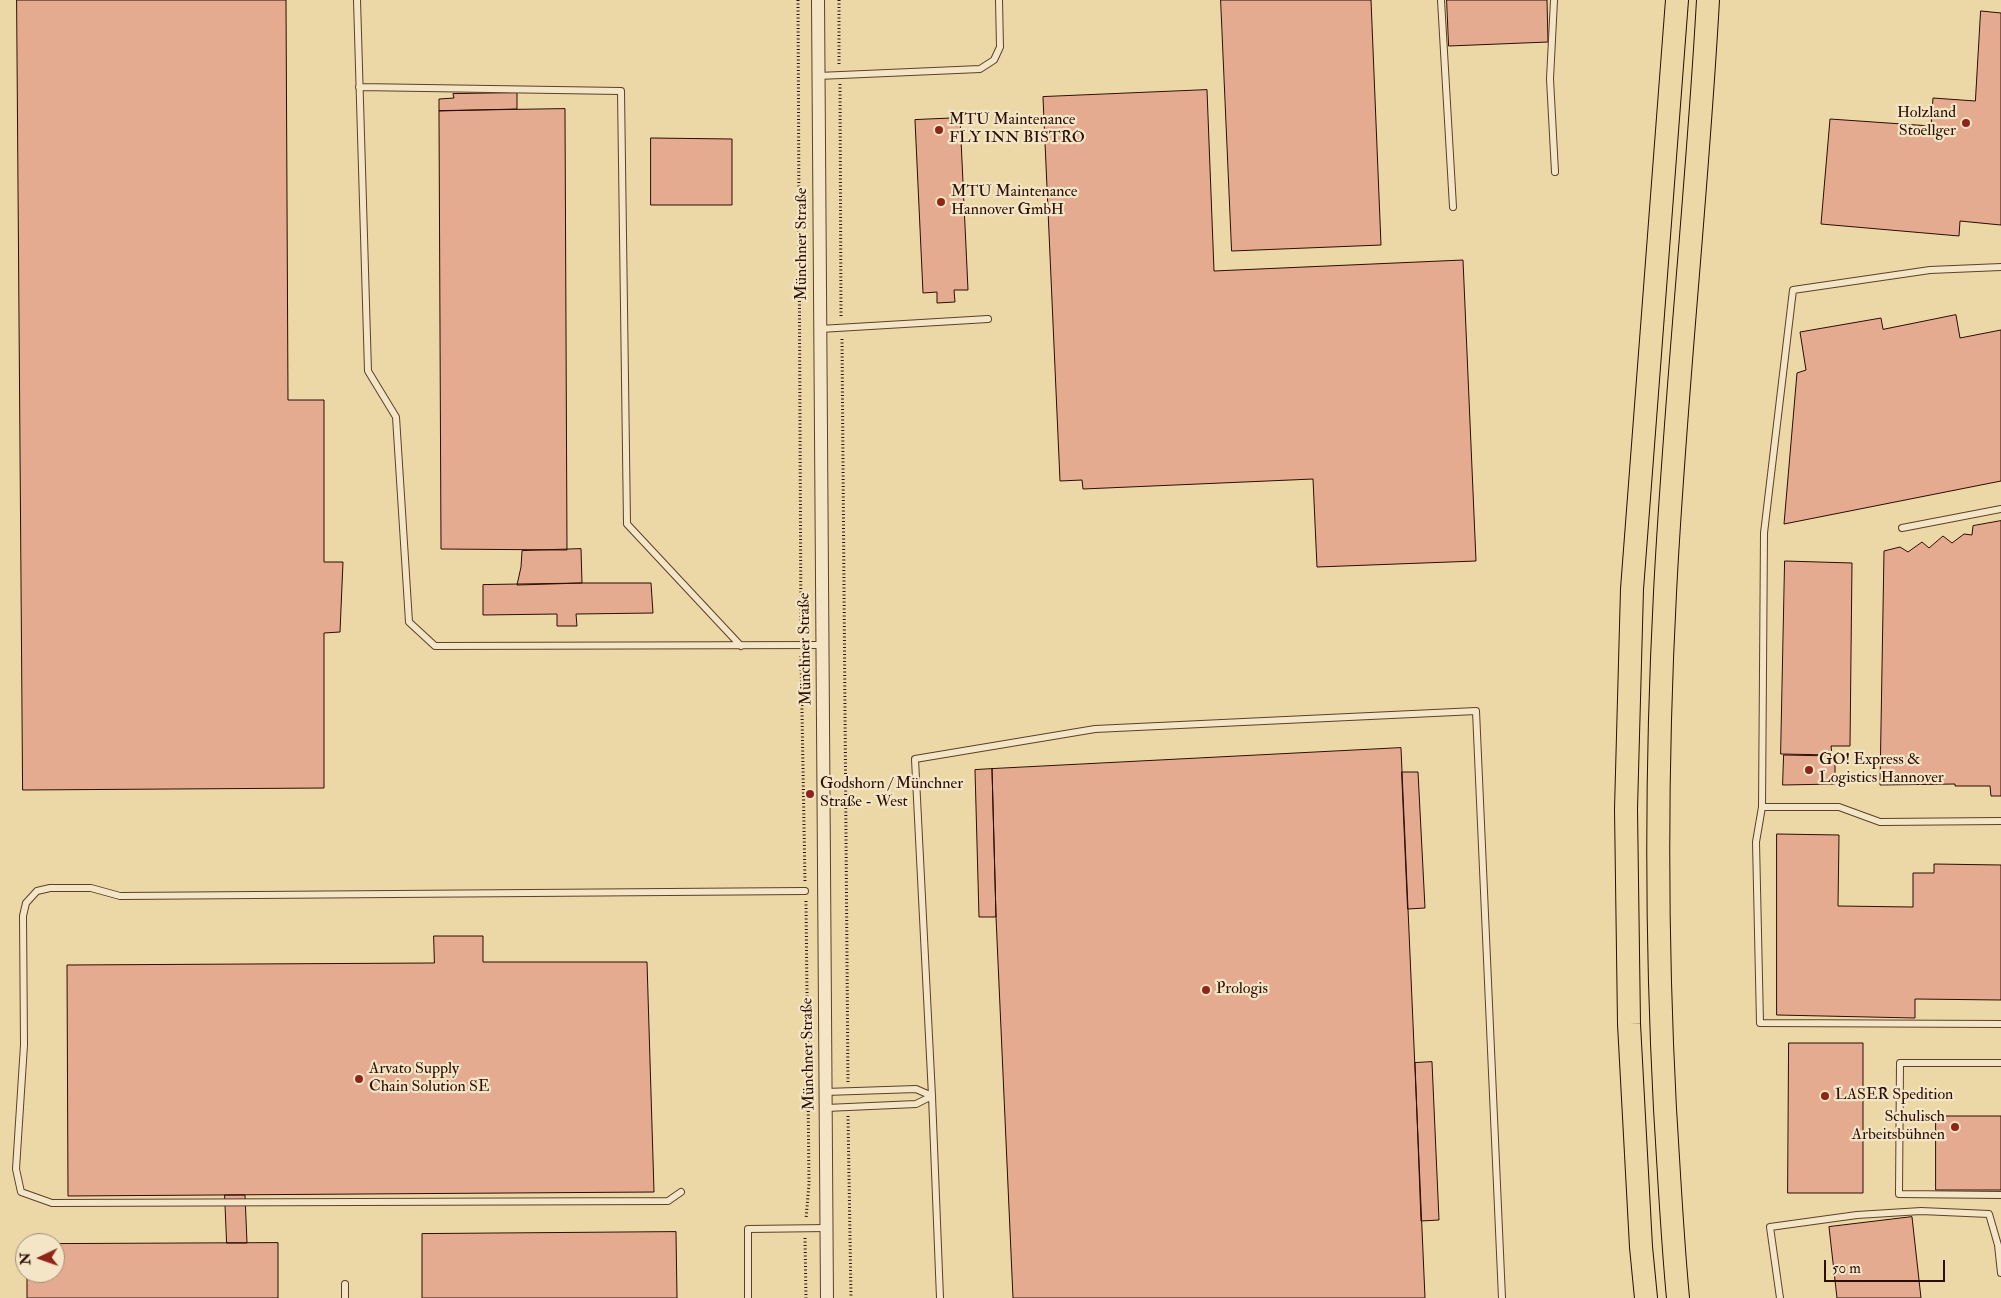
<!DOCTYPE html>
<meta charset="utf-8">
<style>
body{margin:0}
#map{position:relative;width:2001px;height:1298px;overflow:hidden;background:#ecd7a6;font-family:"IM FELL Double Pica",serif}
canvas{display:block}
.north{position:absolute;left:15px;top:1233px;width:50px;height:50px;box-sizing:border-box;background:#f3e5c5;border:1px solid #a38f77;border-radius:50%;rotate:267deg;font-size:14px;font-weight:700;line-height:20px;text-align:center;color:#2c0d02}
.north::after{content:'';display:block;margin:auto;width:18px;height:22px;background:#8f2418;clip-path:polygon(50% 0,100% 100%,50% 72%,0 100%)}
.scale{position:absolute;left:1824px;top:1260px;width:121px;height:22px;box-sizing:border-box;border:2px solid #2c0d02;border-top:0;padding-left:6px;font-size:15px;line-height:18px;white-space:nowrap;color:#2c0d02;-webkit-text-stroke:4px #f3e5c5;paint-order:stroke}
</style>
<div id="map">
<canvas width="2001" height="1298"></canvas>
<div class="north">N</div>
<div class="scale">50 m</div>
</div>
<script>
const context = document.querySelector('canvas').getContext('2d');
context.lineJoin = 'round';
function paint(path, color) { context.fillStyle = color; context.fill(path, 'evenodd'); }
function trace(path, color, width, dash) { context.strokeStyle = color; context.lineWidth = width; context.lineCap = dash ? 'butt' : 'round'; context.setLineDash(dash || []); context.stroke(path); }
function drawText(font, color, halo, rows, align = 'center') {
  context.font = font + ' "IM FELL Double Pica",serif'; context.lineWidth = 4.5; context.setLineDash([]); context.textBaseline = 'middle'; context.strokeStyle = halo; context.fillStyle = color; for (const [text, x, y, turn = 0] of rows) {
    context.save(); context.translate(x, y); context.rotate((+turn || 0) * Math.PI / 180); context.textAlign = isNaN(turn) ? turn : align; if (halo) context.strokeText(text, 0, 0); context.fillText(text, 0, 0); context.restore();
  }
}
const building = new Path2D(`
 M17,0H286L288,400H324V562H343L340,632L324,633V788L23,790Z
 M1221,0H1371L1381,245L1232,251Z
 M1447,0H1547L1548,42L1449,46Z
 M1981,11L2001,13V225L1960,221L1959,236L1821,224L1830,119L1931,126L1933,98L1975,101Z
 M1207,90L1214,271L1463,260L1476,561L1317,567L1313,479L1083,489L1082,480L1060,481L1043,97Z
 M517,93V109L439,111V99L454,98L453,94Z
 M565,109L567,550L441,549L439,111Z
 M960,118L968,290H954L955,302L937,303V292L923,293L915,120Z
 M651,138L732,139V205H651Z
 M1956,315L1960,338L2001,330V481L1784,524L1797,373L1806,370L1800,332L1881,318L1883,329Z
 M2001,521V796H1991L1990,786H1955V784L1880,785L1884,551L1900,547L1908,552L1922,542L1929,548L1943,536L1952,543L1964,534L1972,535L1973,526Z
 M581,549L582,583L517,585L521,567L522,551Z
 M1785,561L1852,563L1850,746H1831L1832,755L1781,754Z
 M582,583H651L653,613L576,614L577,626H557V614L483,615V585Z
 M1401,748L1425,1298H1013L996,917L992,769Z
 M1784,755L1835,756V784L1783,785Z
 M992,769L996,917H979L975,770Z
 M1402,772H1418L1425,908L1408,909Z
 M1777,834L1839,835L1838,906L1913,907V873H1934V864L2001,865V1000L1915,999V1018L1777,1015Z
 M434,936H483V962H647L654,1192L68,1196L67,965L434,963Z
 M1789,1043H1863V1193H1788Z
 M1432,1062L1439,1220L1421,1221L1415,1063Z
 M1936,1116H2001V1190H1936Z
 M225,1195H245L247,1243H227Z
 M1912,1217L1921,1298H1837L1829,1227Z
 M676,1232L677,1298H422V1234Z
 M278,1243V1298H27V1273H55V1244Z`);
paint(building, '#e4ab90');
trace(building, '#2c0d02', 1);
const service = new Path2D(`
 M357,0L368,371L396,417L409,622L435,646L822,645
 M1441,0L1453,207
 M1554,0L1550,79L1555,172
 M818,76L980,69L994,60L1000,47L999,0
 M359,87L621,91L627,524L741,646
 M2001,267L1930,270L1793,290L1764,533L1762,807H1839L1880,822L2001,821
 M820,329L988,319
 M1902,528L2001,509
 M1762,807L1756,842L1760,1023L2001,1024
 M2001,1063H1900L1899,1194L2001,1195
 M825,1092L916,1089L932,1096
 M826,1108L916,1104L932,1096
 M681,1192L668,1201L52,1203L21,1192L16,1169L24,1045L23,916L26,903L37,891L50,888H91L120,896L805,891
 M345,1284V1298
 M748,1298V1229L827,1228
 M940,1298L932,1096L915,759L1095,729L1476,711L1502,1298
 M1780,1298L1770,1227L1857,1215L1921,1211L1989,1214L1998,1245L2001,1273`);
const minor = new Path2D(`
 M818,0L827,1298`);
const motorway = new Path2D(`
 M1646,1298L1641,1247L1629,1024L1626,809L1632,589L1677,0
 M1678,1298C1672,1235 1669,1172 1665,1109C1656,937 1656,765 1665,593C1675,395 1697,198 1708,0`);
trace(service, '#5c402b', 8);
trace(minor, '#5c402b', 14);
trace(motorway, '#2c0d02', 24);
trace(new Path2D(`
 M798,0L801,634
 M839,0V65
 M840,84L841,317
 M842,339L848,1082
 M801,656L805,882
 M806,901L809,1184L806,1219
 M848,1116L851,1298
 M805,1238L806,1298`), '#2c0d02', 3, [1, 2.5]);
trace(service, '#f3e5c5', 6);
trace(minor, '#f3e5c5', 12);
trace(motorway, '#ecd7a6', 22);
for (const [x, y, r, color] of [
 [1966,123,5,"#8f2418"],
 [939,130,5,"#8f2418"],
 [941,202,5,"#8f2418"],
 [1809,770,5,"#8f2418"],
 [810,794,5,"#8f2418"],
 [1206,990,5,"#8f2418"],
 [359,1079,5,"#8f2418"],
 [1825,1096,5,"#8f2418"],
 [1955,1127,5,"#8f2418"]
]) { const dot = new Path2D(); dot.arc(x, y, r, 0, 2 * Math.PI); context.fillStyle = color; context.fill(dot); trace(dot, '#f3e5c5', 2); }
drawText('16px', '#2c0d02', '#f3e5c5', [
 ["Holzland",1956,114,"right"],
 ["Stoellger",1956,132,"right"],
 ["MTU Maintenance",949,121],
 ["FLY INN BISTRO",949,139],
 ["MTU Maintenance",951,193],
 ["Hannover GmbH",951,211],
 ["GO! Express &",1819,761],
 ["Logistics Hannover",1819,779],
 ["Godshorn / Münchner",820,785],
 ["Straße - West",820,803],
 ["Prologis",1216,990],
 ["Arvato Supply",369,1070],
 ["Chain Solution SE",369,1088],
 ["LASER Spedition",1835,1096],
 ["Schulisch",1945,1118,"right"],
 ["Arbeitsbühnen",1945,1136,"right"]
], 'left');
drawText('16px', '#2c0d02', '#f3e5c5', [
 ["Münchner Straße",803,244,-90],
 ["Münchner Straße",806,649,-91],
 ["Münchner Straße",809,1054,-91]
]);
</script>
